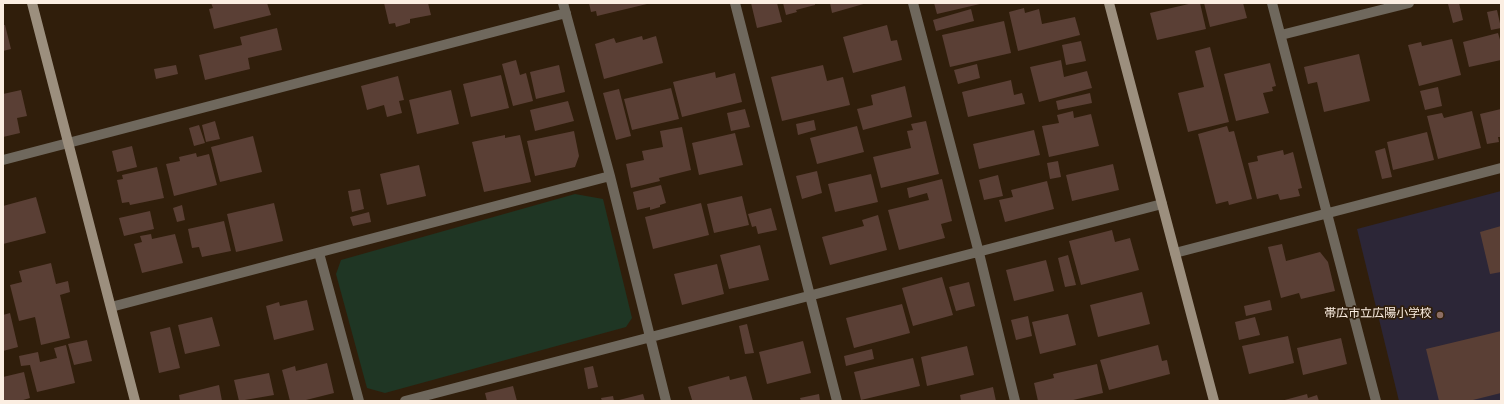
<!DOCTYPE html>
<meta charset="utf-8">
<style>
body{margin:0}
#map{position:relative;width:1504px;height:404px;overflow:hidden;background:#301e0b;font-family:Spectral,serif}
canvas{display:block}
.frame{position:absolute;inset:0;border:4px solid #fbeee2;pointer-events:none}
</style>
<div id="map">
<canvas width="1504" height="404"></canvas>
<div class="frame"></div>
</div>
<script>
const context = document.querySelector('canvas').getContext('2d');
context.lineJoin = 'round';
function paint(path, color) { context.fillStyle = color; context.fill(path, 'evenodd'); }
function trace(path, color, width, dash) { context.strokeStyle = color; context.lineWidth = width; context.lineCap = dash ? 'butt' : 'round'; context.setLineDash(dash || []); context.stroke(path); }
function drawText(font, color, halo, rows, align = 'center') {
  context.font = font + ' Spectral,"Noto Sans JP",serif'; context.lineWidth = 3.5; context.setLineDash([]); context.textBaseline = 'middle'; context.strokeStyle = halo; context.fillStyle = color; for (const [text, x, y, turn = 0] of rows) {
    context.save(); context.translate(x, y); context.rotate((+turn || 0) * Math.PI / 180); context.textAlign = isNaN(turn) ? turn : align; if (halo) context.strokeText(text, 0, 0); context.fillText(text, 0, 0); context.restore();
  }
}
paint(new Path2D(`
 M1501,191V401H1399L1357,229Z`), '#2c2637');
paint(new Path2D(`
 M575,194L603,199L632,318L626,327L385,393L367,388L336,274L341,260Z`), '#1f3624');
paint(new Path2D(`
 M211,3H267L271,15L214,29L209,9L213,8Z
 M384,3H428L431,15L410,19V23L396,27L395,23L389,24Z
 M589,3H647V4L597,16L596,11L591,12Z
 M751,3H777L782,22L757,28Z
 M783,3H815V5L796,10L797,12L786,15Z
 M830,3H867L832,13Z
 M934,3H980V4L937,14Z
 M1193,3H1200L1206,29L1157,40L1150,13Z
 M1204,3H1243L1247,18L1210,27Z
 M1459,3L1463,20L1453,23L1448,4Z
 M1024,8L1025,13L1039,9L1042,24L1075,17L1080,35L1018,51L1009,12Z
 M971,9L974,21L936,31L933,20Z
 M1497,10L1501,28L1491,30L1487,12Z
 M1004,21L1011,53L950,67L942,35Z
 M3,25H5L11,49L3,51Z
 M887,25L891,41L897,40L902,60L853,73L843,37Z
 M277,28L282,50L248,58L250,69L205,80L199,55L242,45L240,37Z
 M1498,33L1501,43V60L1469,67L1463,42Z
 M642,36L643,40L656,36L663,63L604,79L595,44L614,38L616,43Z
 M1452,39L1461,75L1419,86L1408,45L1421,42L1422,46Z
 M1081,41L1086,61L1066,65L1062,45Z
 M1210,47L1229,122L1188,132L1178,93L1204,87L1195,51Z
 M1359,54L1370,101L1324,112L1317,82L1308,84L1304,67Z
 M516,60L520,75L526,73L533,101L513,106L502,64Z
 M1061,60L1064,77L1087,71L1092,88L1039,102L1030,67Z
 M1270,63L1276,86L1272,87L1273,91L1263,93L1269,113L1236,121L1224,74Z
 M977,64L980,78L958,84L954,70Z
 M176,65L178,74L156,79L154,69Z
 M559,65L565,92L536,99L530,72Z
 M823,65L827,81L843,77L850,105L782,121L771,77Z
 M715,72L716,78L735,73L742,102L682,117L673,82Z
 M501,75L509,108L471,117L463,84Z
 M398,76L404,100L399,101L402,113L387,117L384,105L367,110L361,86Z
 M1011,80L1014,95L1022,93L1025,104L968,117L962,92Z
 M905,86L912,117L863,130L857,109L873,105L871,95Z
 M1438,87L1442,106L1425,110L1420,91Z
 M671,88L679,119L632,130L624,99Z
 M619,89L631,136L616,140L603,93Z
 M21,90L27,116L17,118L20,133L3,137V94Z
 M451,90L459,124L417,134L409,100Z
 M1090,93L1092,103L1058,110L1056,101Z
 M568,101L574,121L535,131L530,110Z
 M745,109L750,127L731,131L727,113Z
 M1501,109V137H1498L1499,142L1487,144L1480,114Z
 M1073,111L1074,118L1091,114L1099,146L1049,157L1042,126L1059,123L1057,115Z
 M1472,111L1481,148L1438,159L1427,116L1442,113L1444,118Z
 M814,120L816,130L798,135L796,124Z
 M215,121L220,139L206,142L202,125Z
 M926,121L939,174L881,188L873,157L911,148L907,131L913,130L911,124Z
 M199,125L205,143L194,146L189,128Z
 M857,126L864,152L817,164L810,138Z
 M1227,126L1229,132L1234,131L1252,199L1229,205L1228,201L1216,204L1198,134Z
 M682,127L691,170L659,178L660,181L631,188L626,164L644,160L642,151L663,147L660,131Z
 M1034,130L1040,155L979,169L973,144Z
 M574,131L579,156L575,167L535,176L527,141Z
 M1427,132L1434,160L1393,170L1387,142Z
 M735,133L743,165L699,175L692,143Z
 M505,135V138L520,135L531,182L484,192L472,142Z
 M253,136L262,172L220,182L211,147Z
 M132,146L137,167L117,172L112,151Z
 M1385,148L1392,177L1382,179L1375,151Z
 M1283,150L1284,155L1293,152L1302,188L1298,189L1300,196L1280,200L1278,194L1257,199L1248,163L1258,161L1257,156Z
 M196,153L197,157L209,154L217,185L174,196L166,164L180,161L179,157Z
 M1058,161L1061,177L1050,179L1047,163Z
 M1113,164L1119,190L1072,201L1066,175Z
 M419,165L426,196L387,205L380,174Z
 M157,167L164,198L130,205L129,202L122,203L117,180L123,179L122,175Z
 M817,171L822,193L802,199L796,176Z
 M871,174L878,202L835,212L828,184Z
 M998,175L1003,196L984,200L979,180Z
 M942,179L952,221L941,224L945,238L899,250L888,210L929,200L927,193L909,198L907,188Z
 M1047,181L1054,209L1005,222L999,200L1013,197L1011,190Z
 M661,185L666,203L660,205V207L650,210V207L637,210L633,192Z
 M360,189L364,209L352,212L348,191Z
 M742,196L749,225L714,233L707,204Z
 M36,197L46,233L3,244V206Z
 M274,203L283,241L236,252L227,214Z
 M701,203L709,235L653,249L645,217Z
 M182,205L185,220L177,222L173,208Z
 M771,208L777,230L758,234L756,226L752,227L748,214Z
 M150,211L154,229L124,236L119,218Z
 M369,212L371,222L353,226L350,217Z
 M878,215L887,250L830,265L822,237L864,226L862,220Z
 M224,221L231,251L202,257L199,247L192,248L188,229Z
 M1501,226V272L1490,274L1480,232Z
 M1112,230L1115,242L1130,238L1139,270L1081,285L1069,241Z
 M151,234L152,239L175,234L183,263L142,273L134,244L142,242L140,236Z
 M1282,244L1286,261L1320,252L1328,262L1335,291L1301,299L1299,293L1281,298L1268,247Z
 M760,245L769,280L729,289L720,255Z
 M1068,255L1076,285L1065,287L1058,258Z
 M1046,260L1054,291L1014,301L1006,270Z
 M51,263L56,284L68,281L70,292L60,295L70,338L41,345L35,317L19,321L10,285L22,282L19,271Z
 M717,264L724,294L682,305L674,274Z
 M942,277L953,315L913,326L902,288Z
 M969,282L975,306L956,311L949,287Z
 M1142,292L1150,324L1098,337L1090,305Z
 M307,300L314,330L274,340L266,306L279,302L280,306Z
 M1270,300L1272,310L1246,316L1244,306Z
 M902,304L910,333L854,348L846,318Z
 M10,313L18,347L3,351V315Z
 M1068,314L1076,345L1040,354L1032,322Z
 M1028,316L1032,336L1016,340L1011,320Z
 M212,317L220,346L185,354L178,325Z
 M1255,317L1260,335L1239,340L1235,322Z
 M747,324L754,353L745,354L739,326Z
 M170,327L180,368L159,373L150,332Z
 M1501,331V393L1469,401H1439L1426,349Z
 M1288,336L1294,363L1249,374L1242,346Z
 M1341,338L1347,364L1303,375L1297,348Z
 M87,340L92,361L74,365L68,344Z
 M803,341L811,373L767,384L759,352Z
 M66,345L75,383L37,392L30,365L21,366L19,356L38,352L40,362L57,358L54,348Z
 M1158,345L1162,361L1167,360L1170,374L1109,390L1100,360Z
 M967,346L974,375L927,386L921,357Z
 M872,349L874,359L846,366L844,356Z
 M913,358L920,386L861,400L854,372Z
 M327,363L334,393L302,401H290L282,370L295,366L296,371Z
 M1097,364L1103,393L1069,401H1038L1034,383L1054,378L1053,374Z
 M593,366L598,387L588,389L584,368Z
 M24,372L30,398L20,401H3V377Z
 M269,373L274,395L239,401L234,380Z
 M729,376L730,380L746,376L753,401L692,400L688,387Z
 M219,385L222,401H180L179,395Z
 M513,386L517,401H487L485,393Z
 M993,387L996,401H961L960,395Z
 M643,394L645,401H619V400Z
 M819,394L820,401H801L800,398Z
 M1307,394L1308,398L1317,395L1319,401H1281Z
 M613,396L614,401H602L601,398Z`), '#5a3f35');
trace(new Path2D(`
 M563,3L610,176L666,401
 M735,3L837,401
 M913,3L979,253L1015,401
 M1272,3L1376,401
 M1281,35L1409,3
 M3,160L566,13
 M319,253L359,401
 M1175,253L1501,168
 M111,307L610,176
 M405,401L1162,204`), '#6f685d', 10);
trace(new Path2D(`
 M32,3L135,401
 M1109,3L1214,401`), '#9c8f7e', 10);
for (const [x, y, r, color] of [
 [1440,315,4,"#8d6e63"]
]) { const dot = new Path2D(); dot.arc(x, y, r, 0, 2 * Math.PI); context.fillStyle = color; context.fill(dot); trace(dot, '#301e0b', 1.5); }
drawText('12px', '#fbeee2', '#301e0b', [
 ["帯広市立広陽小学校",1432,315]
], 'right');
</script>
